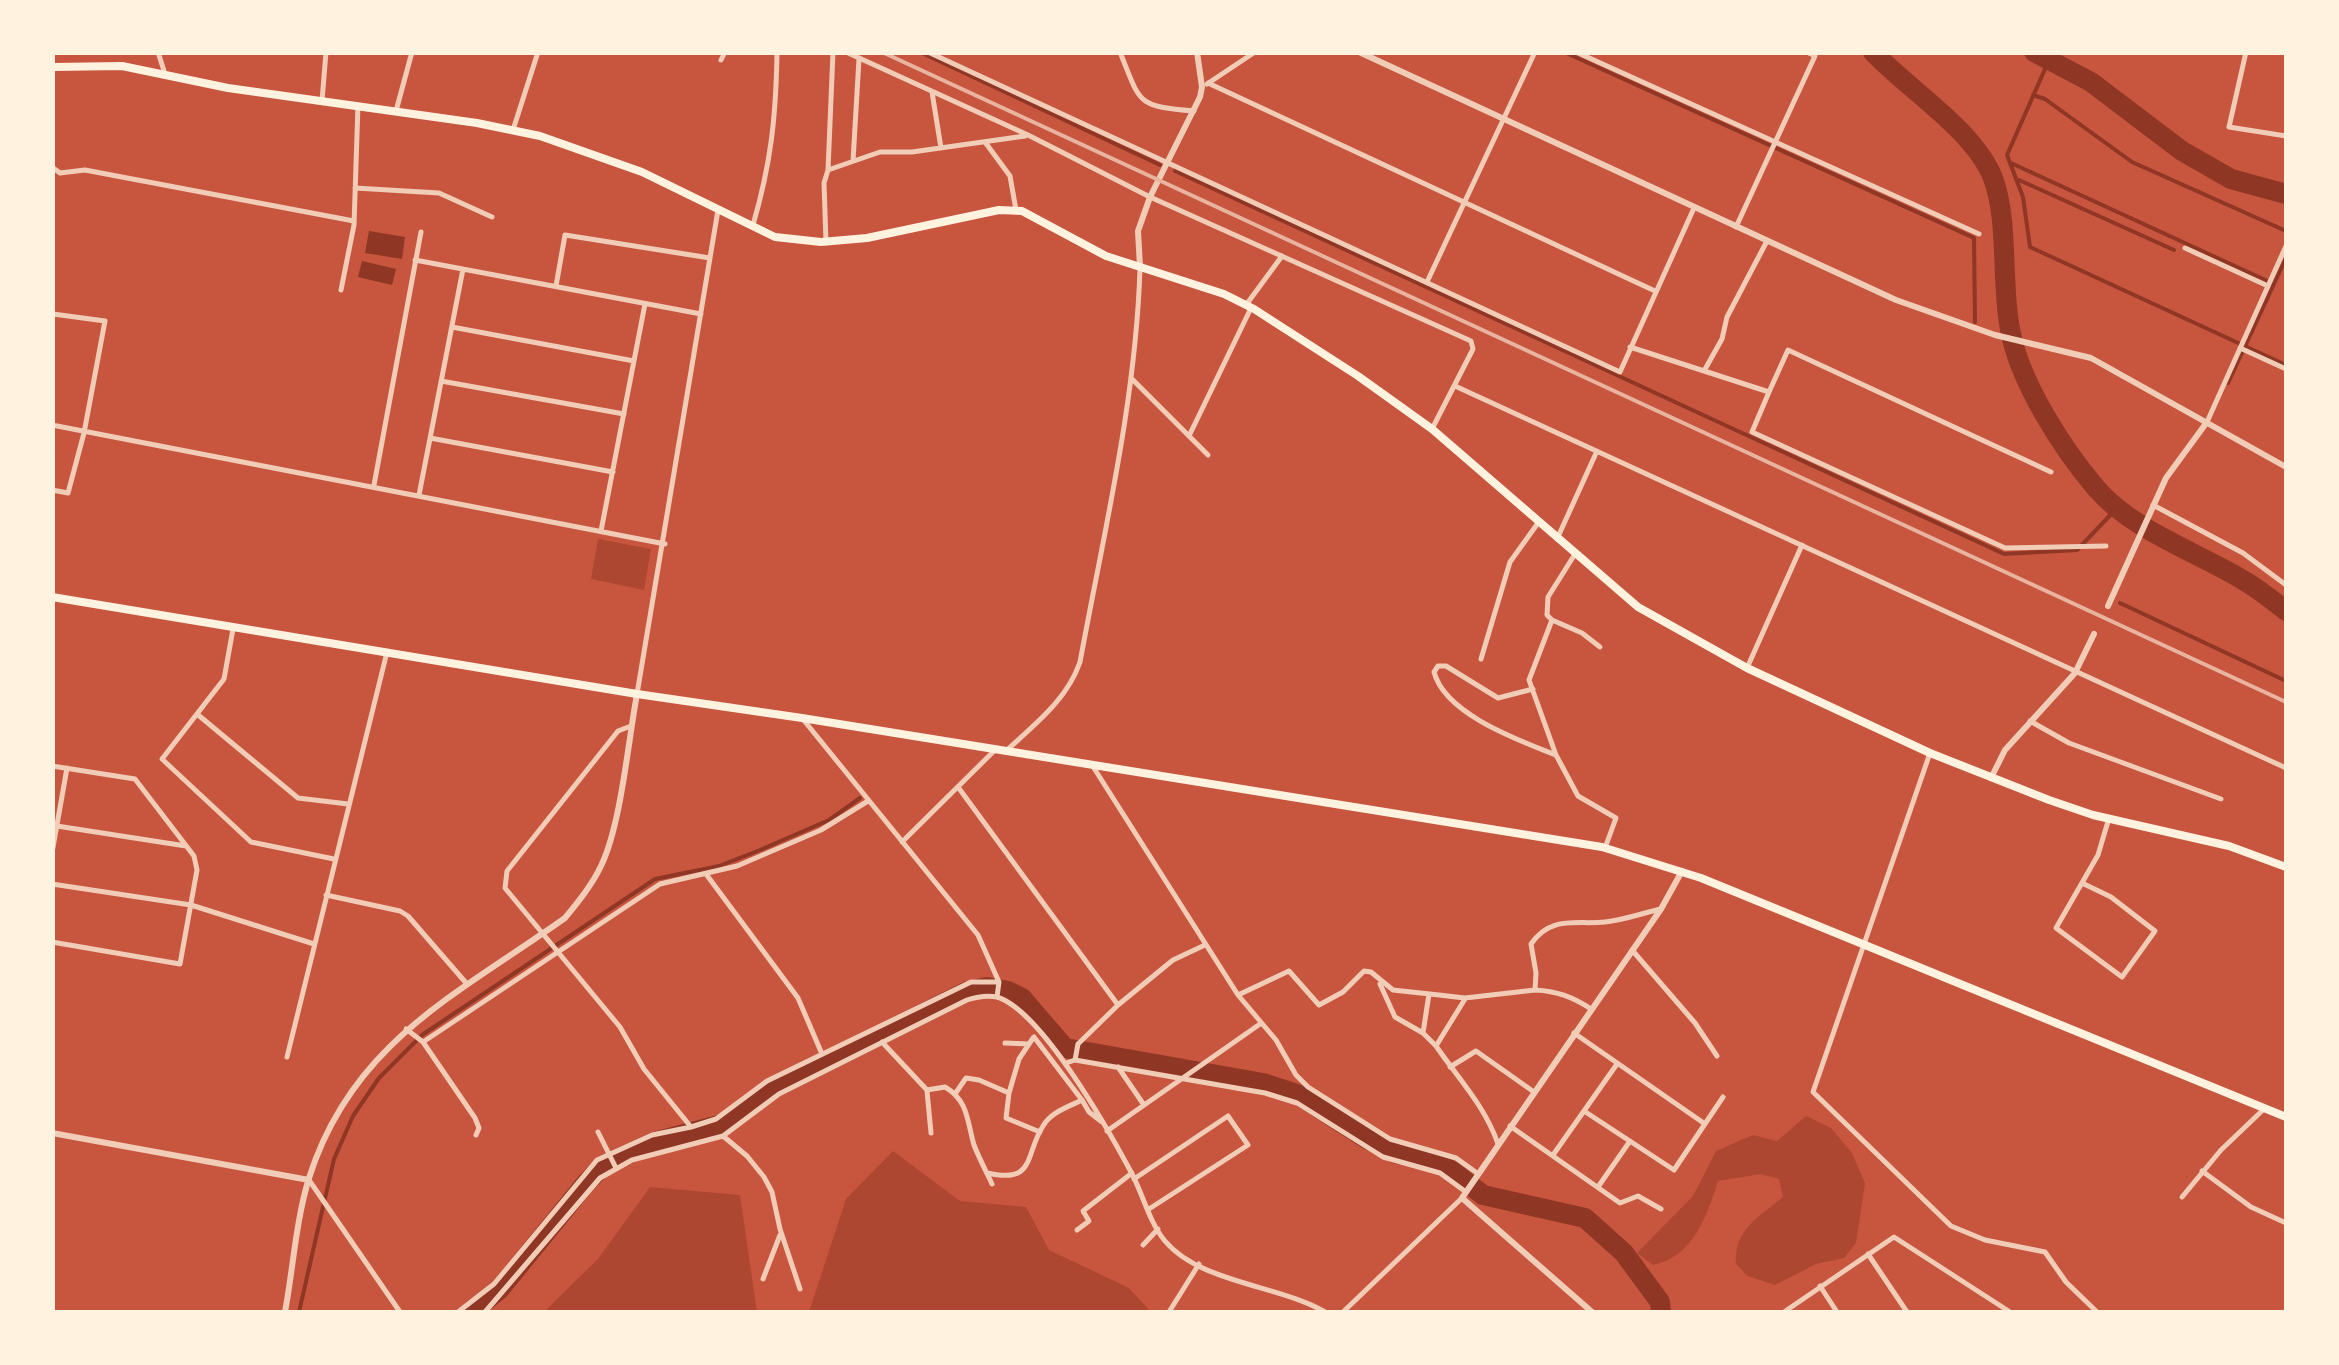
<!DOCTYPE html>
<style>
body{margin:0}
#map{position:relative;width:2339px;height:1365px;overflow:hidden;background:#c8553d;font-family:"Archivo Narrow",sans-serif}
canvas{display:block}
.frame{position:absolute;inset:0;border:55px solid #fff3e0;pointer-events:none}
</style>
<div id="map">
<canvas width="2339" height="1365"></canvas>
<div class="frame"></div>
</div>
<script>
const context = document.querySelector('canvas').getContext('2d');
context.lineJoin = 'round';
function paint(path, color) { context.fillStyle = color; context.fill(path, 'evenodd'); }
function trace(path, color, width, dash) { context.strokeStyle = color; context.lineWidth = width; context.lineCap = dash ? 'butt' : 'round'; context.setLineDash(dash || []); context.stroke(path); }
paint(new Path2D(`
 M598,539L651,549L644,590L591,579Z
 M1806,1116L1831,1128L1852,1153L1865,1183L1856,1243L1844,1258L1816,1264L1775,1285L1748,1276L1736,1264C1734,1229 1758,1218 1783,1197L1779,1179L1761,1174L1718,1181C1707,1216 1693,1257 1653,1265L1637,1253L1693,1196L1716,1151L1753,1135L1777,1141Z
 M893,1151L960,1201L1026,1207L1049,1250L1129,1288L1151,1312H809L846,1199Z
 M650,1187L740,1195L757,1312H544L598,1259Z`), '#ae4732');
paint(new Path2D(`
 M369,231L405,237L402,259L365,253Z
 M362,261L396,269L392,285L358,277Z`), '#8f3625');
trace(new Path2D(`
 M920,52L1160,165
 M1564,52L1974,238L1975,322
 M2049,60L2007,155L2023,197L2030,247L2286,365
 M2033,95L2045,99L2132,162L2286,231
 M2011,163L2274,284
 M1175,171L2004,554L2077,550L2117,508
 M2019,180L2174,250
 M2228,383L2286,258
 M2120,603L2286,681
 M299,1312L334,1159L353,1116L379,1078L422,1035L655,879L719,866L760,850L829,820L860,798`), '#8f3625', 4);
trace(new Path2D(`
 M1873,52C1909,90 1974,130 1993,178C2009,221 2001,284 2010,329C2019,381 2062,448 2096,488C2133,531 2195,551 2243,580C2259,589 2272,600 2286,611
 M2034,52L2091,82L2182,151L2231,179L2286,194
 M472,1312L500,1289L586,1183L604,1165L654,1142L723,1124L772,1089L968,991L987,987L1008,991L1022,998L1065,1048L1263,1083L1297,1094L1367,1139L1397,1154L1434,1161L1452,1171L1483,1195L1585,1218L1624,1253L1660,1302L1661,1312`), '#8f3625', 20);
trace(new Path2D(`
 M158,52L165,74
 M846,52L1028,135L1150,197L1471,341L1473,349L1432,429
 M928,52L1620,372L1694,208
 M1120,52C1141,104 1136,106 1194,111
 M1576,52L1979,234
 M2246,52L2229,127L2286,136
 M721,60L725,52
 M1208,83L1655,291
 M1207,84L1255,52
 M932,92L941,148
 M322,101L326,52
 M396,111L412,52
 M513,130L538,52
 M985,142L1010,176L1016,210
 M853,161L859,59
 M52,167L60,173L85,170L354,221
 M828,170L880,152H912L1025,136
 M355,188L439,193L492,217
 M753,225C771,163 776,117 777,52
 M1736,227L1815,56L1807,52
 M826,242L824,183L828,170L833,52
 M2185,248L2268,286
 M415,260L701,314
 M1427,282L1535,52
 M556,286L565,235L710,258
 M341,290L354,225L358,105
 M1246,305L1282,256
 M52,317L53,314L105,321L84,433L68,493L52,490
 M452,327L634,361
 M1630,347L1769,392L1788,350L2051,472
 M2240,348L2286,369
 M1704,371L1722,339L1727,317L1767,241
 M1132,379L1208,455
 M441,381L624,414
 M1455,386L2286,768
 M1769,392L1752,432L2005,548L2106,546
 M2207,422L2286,246
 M52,425L665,544
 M1189,436L1251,308
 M430,438L613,472
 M374,485L421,232
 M419,495L463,269
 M2153,505L2243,553L2286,585
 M601,531L645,304
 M1557,539L1597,451
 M1575,554L1548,597L1547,615L1552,620L1529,680L1556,755L1578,796L1616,818L1605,848
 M1552,620L1582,633L1600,647
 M233,629L224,679L162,759L251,842L334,859
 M1481,659L1510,562L1538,523
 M1747,668L1802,545
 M1533,689L1498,698L1446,666H1438L1434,672C1445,714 1518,740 1556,755
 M637,694L718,210
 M197,714L298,798L348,804
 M802,718L978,935L999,982L997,997
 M2030,721L2069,743L2221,799
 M631,726L618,731L507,871L505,888L620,1027L644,1069L691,1127L716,1119L767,1081L934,1000L971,982H999
 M1006,751C1035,724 1067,700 1080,662C1104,532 1136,400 1140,268
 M1930,753L1813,1092L1951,1226L1985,1240L2045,1252L2066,1282L2097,1312
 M1092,765L1238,995L1276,1040L1296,1075L1308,1087L1390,1139L1456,1158L1477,1173
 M52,766L135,779L194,856L197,870L180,964L52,942
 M958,787L1118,1005
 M57,826L186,846
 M902,842L995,750
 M52,853L67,768
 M706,874L798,998L822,1054
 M2082,883L2111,897L2155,931L2122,977L2056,928L2098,855L2109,818
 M52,884L191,905L314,944
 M326,895L400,911L408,916L467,984
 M1632,950L1695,1023L1717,1056
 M1380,984L1395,1017L1423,1033L1436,1046
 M1535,990C1557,991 1573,997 1591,1009
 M1238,995L1289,971L1319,1005L1343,992L1364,971L1371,972L1393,990L1439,995L1465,998L1535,990L1536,973L1531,944C1551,915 1576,925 1605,922C1624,920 1643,913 1661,909
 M1465,999L1436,1046C1458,1078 1485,1106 1498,1144
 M406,1029L423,1042L475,1118L479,1128L476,1135
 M1423,1033L1429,994
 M1574,1033L1705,1124
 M423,1042L660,884L737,866L821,830L868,801
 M882,1042L927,1090L945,1087C969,1101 967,1122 974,1145C979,1158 986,1171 992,1184
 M1005,1043L1029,1044
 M287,1057L387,652
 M1075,1060L1078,1044L1118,1005L1173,960L1205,945
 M1066,1063L1075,1060L1265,1093L1297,1103L1383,1157L1440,1173L1466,1192
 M1118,1067L1144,1105
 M1450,1067L1476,1051L1534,1092
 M927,1091L931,1133
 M1009,1093L1006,1118L1040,1132
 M955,1094L966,1078L979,1080L1009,1093L1019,1059L1033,1038
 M1082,1100L1089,1112L1102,1122
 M1584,1111L1674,1170L1723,1097
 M1510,1126L1620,1203L1638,1196L1661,1209
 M1107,1131L1260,1024
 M598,1132L616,1168
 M723,1136L747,1156L764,1177L772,1192L780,1229L800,1289
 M1553,1155L1617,1064
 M2202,1171L2251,1207L2286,1223
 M987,1173C1036,1184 1024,1156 1043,1126C1051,1112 1068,1107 1082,1100L1034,1037
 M1134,1179L1228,1116L1248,1145L1149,1209
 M309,1180L400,1312
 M1598,1187L1630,1141
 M2182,1197L2221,1150L2265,1108
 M1077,1230L1089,1221L1083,1211L1132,1173
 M1143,1245L1158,1229
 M1868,1254L1907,1312
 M763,1279L780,1235
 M1820,1286L1837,1312
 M458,1312L494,1284L597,1160L652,1135L691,1127
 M485,1312L600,1178L632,1160L723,1136L779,1094L967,1000C976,997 987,995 997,997C1042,1011 1109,1131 1131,1172C1143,1194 1149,1222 1165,1241C1200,1283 1279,1285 1325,1312
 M1169,1312L1199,1264
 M1343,1312L1462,1198
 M1784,1312L1894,1237L2010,1312`), '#f1ccb7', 5);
trace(new Path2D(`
 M1359,52L1896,300L1995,335L2091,358L2286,467
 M1140,267L1138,231L1150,197L1200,97L1202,87L1197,52
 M2108,606L2166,478L2207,422
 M1991,778L2005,750L2075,673L2094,634
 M52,1133L309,1180
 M285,1312C293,1269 296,1220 309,1178C352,1042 458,994 565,918C578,902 592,885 601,866C621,825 628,742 637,694
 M1592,1312L1462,1198L1661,909L1682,871`), '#f1ccb7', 6);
trace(new Path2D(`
 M52,67L122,66L228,88L477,123L540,136L642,172L775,237L821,242L867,238L999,210L1022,211L1106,256L1224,294L1254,309L1358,376L1432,429L1638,607L1747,668L1930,753L2049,800L2093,815L2229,846L2286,867
 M52,597L637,694L802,718L1602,847L1701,878L2286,1117`), '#fff3e0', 8);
trace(new Path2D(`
 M882,52L2286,702`), '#e9b49f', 4);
</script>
